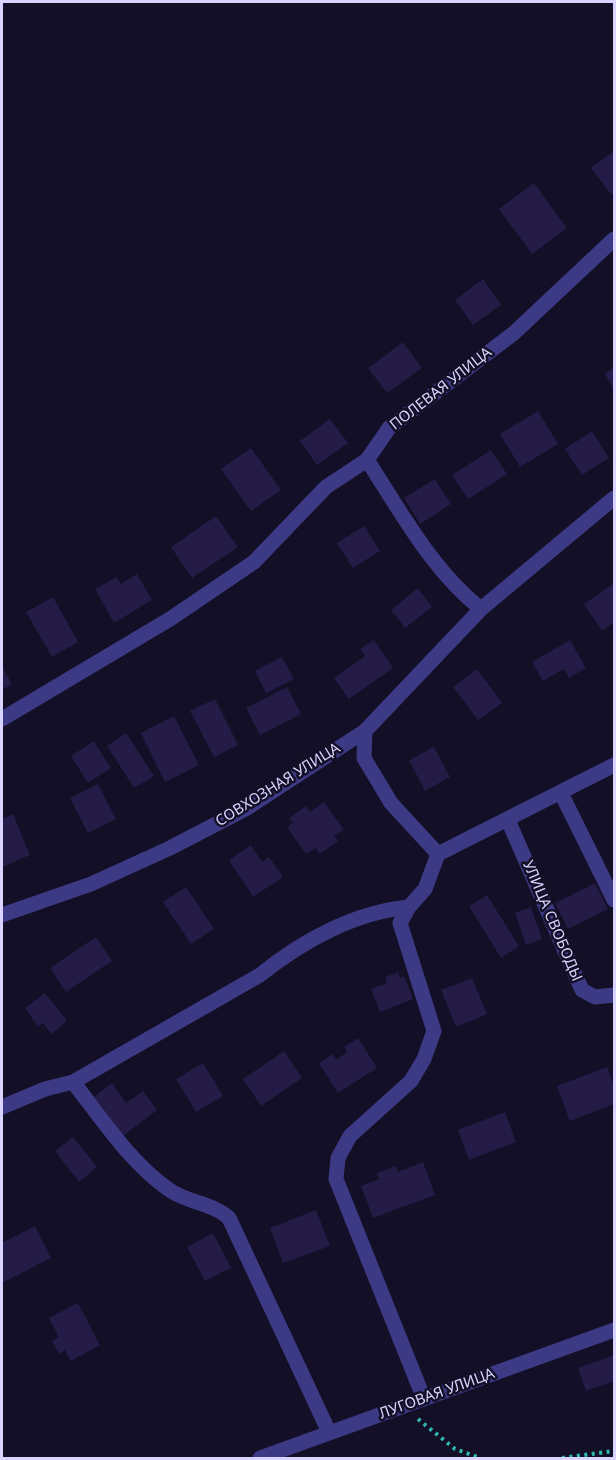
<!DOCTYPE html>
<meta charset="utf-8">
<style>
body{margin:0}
#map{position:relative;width:616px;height:1460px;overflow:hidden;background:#130f26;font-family:"Noto Sans",sans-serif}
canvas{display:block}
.frame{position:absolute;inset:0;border:3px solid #d9d4ff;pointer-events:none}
</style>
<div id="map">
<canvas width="616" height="1460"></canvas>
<div class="frame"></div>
</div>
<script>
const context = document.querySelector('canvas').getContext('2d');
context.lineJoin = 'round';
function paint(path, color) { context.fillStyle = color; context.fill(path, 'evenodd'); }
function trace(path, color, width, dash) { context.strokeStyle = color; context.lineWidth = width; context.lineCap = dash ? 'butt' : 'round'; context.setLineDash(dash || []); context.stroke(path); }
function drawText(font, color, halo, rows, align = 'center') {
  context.font = font + ' "Noto Sans",sans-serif'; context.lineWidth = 5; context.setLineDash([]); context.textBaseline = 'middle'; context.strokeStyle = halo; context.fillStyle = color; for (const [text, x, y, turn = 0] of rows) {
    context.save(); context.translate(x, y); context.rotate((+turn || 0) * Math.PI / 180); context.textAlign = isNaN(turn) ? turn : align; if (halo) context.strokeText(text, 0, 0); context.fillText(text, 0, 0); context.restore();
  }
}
paint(new Path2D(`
 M614,151V192L611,194L591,168Z
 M534,183L567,228L532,254L499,209Z
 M483,279L501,305L473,325L455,300Z
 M403,342L422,368L387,393L368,368Z
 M614,367V389L605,374Z
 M538,411L558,444L520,467L500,434Z
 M330,419L348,443L317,465L300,441Z
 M592,431L609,458L582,475L565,449Z
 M251,448L281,490L251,511L221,469Z
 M491,450L507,474L468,499L452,475Z
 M435,479L451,504L420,524L404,498Z
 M216,516L238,547L192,578L171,547Z
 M364,526L380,551L353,568L337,543Z
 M137,574L152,600L114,623L95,589L117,577L121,584Z
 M613,584L614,622L602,631L584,604Z
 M418,588L432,607L405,628L391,610Z
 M53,597L78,642L52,657L26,612Z
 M374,640L393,668L349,699L334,678L365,656L360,649Z
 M570,640L586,668L569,678L564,669L543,681L532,662Z
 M282,657L294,679L266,693L255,671Z
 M2,667L12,684L2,690Z
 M477,669L502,703L478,720L453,687Z
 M287,687L301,714L260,735L246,708Z
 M215,699L238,745L214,757L190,711Z
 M174,716L199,765L165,782L141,733Z
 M126,733L154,776L134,788L107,746Z
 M94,741L111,768L88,783L71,756Z
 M434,747L450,777L425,791L409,760Z
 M98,784L116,819L88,833L70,798Z
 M324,802L344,830L334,836L338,841L320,854L316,848L306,854L287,827L293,823L289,818L306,806L310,812Z
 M13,814L30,855L2,867V819Z
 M251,845L262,862L269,857L283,877L253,897L229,860Z
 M595,883L608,909L568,929L555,903Z
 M186,887L214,929L191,944L163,902Z
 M487,895L519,946L501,958L469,906Z
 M531,907L542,939L526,945L515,913Z
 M96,937L112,961L66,992L50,968Z
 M398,972L400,978L404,976L413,999L380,1012L371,989L387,983L385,977Z
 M472,978L487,1014L456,1027L441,990Z
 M45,993L67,1021L51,1034L43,1023L38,1027L25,1008Z
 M358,1038L377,1068L338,1093L319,1063L332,1054L336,1060L347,1052L344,1047Z
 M284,1051L302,1078L261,1106L243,1079Z
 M203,1063L223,1096L196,1112L176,1079Z
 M607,1067L614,1086V1104L570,1121L557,1086Z
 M112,1083L126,1103L143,1091L157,1110L123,1136L94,1097Z
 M505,1112L516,1142L469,1160L458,1130Z
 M73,1137L97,1167L79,1182L55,1151Z
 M423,1162L435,1195L373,1218L361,1186L379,1179L377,1173L396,1166L398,1172Z
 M316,1210L330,1246L283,1263L270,1228Z
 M35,1226L51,1258L2,1283V1243Z
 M213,1233L231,1268L205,1281L187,1247Z
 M78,1303L100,1345L71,1361L65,1350L59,1354L52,1341L59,1337L49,1318Z
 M614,1355V1381L586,1391L578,1368Z`), '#241b47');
trace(new Path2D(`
 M418,1419L455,1449L480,1458
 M562,1458L614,1451`), '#2fb8b0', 4, [3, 4.5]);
trace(new Path2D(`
 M367,460C402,513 431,569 481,609
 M2,719L170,619L254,562L326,487L367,460L389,428L514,333L614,239
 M365,731L364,758L391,803L438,854
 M561,793L614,900
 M508,820L582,990L595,997L614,995
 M409,907L400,923L434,1031L424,1059L411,1081L350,1136L338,1158L336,1179L424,1399
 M2,915L91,884L170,848L247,808L365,731L481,609L614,498
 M73,1082L260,975C302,941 355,912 409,907L425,889L438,854L614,765
 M2,1107L45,1089L73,1082C102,1119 129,1161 168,1189C187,1203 211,1202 229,1218L329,1432
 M260,1458L614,1330`), '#3d3a85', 15);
drawText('15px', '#d9d4ff', '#130f26', [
 ["ПОЛЕВАЯ УЛИЦА",441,389,-38],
 ["СОВХОЗНАЯ УЛИЦА",278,785,-32],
 ["УЛИЦА СВОБОДЫ",552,921,67],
 ["ЛУГОВАЯ УЛИЦА",437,1394,-20]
]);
</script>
